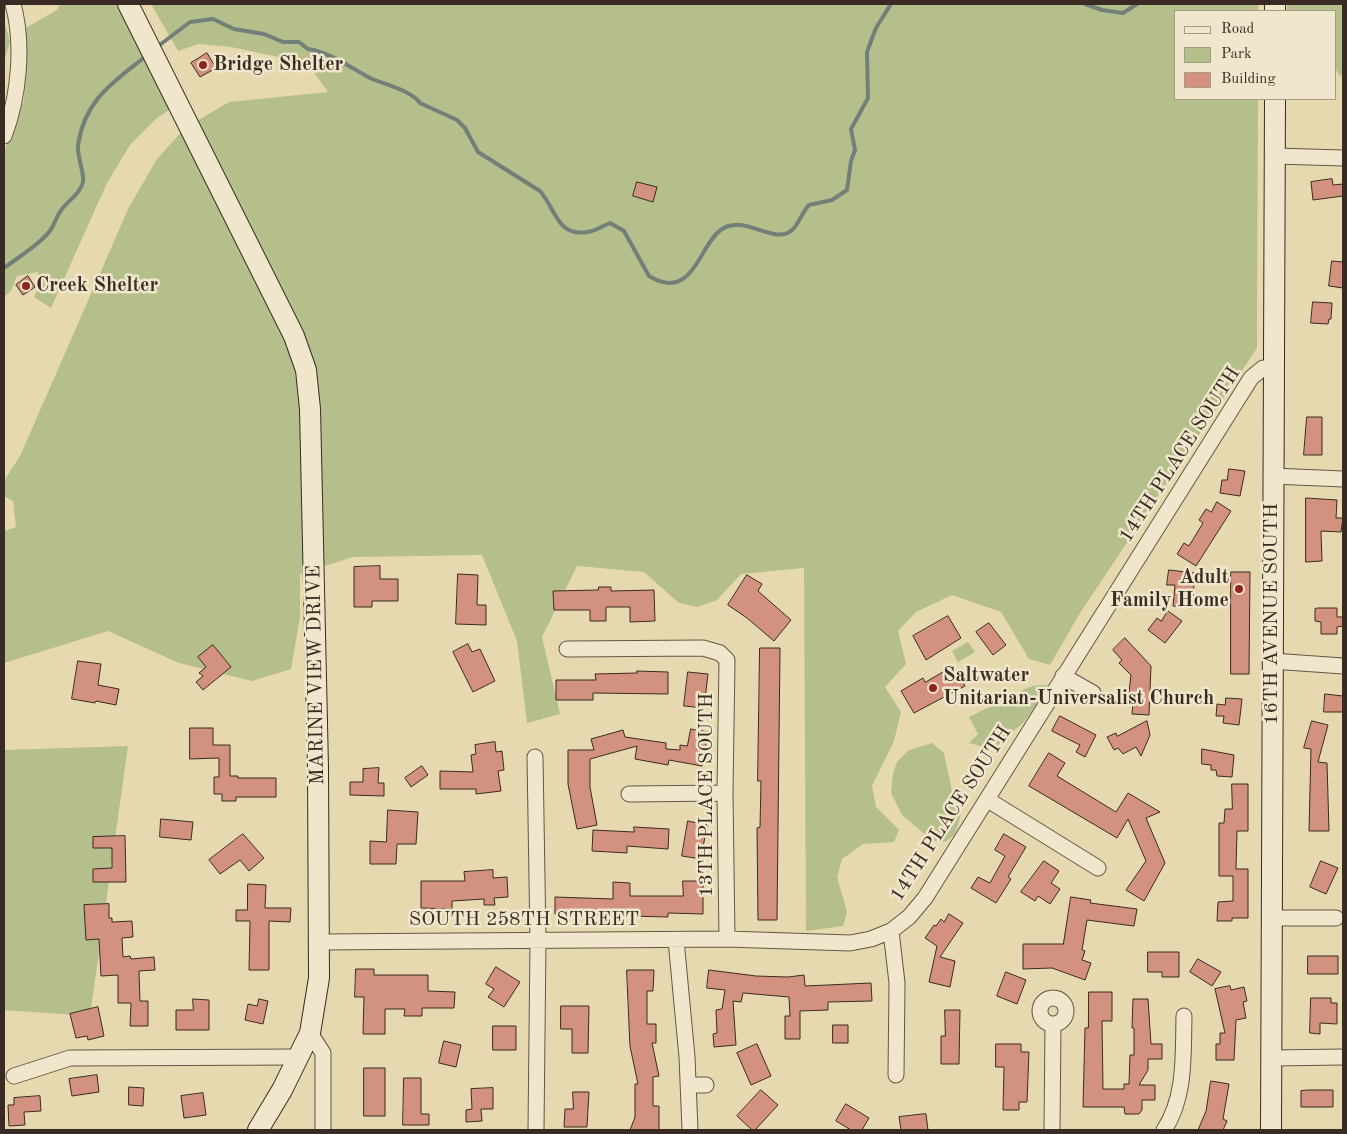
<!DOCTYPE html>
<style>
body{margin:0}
#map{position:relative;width:1347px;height:1134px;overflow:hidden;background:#e7d9af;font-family:"Old Standard TT",serif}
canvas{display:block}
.frame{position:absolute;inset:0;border:5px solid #392b23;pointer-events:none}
.legend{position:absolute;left:1174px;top:10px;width:162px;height:90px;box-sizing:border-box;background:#efe6cb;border:1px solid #a69b88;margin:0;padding:6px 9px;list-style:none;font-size:15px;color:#392b23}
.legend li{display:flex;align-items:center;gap:10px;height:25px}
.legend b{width:25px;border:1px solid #a69b88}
</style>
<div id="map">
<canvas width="1347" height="1134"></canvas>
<div class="frame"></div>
<ul class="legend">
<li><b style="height:6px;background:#efe6cb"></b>Road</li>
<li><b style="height:14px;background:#b4bf8b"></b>Park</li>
<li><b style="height:14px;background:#d3917f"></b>Building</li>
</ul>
</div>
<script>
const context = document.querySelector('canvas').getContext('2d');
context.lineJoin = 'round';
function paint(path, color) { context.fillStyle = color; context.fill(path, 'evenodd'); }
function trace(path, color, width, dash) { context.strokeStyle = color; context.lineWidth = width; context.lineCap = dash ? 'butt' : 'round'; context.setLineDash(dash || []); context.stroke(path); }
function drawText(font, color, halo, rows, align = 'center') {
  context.font = font + ' "Old Standard TT",serif'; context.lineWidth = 5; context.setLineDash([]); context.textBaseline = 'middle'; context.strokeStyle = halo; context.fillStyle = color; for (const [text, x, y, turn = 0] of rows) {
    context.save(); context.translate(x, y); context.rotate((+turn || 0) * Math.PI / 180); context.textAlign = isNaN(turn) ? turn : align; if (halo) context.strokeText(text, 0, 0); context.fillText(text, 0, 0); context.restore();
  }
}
paint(new Path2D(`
 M60,4H122L177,105L157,118L130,145L107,183L51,308L34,297L39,286L38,272L17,276L11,291L4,297V152L24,100L26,28L57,10Z
 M151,4H1259L1258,11H1176V99H1258L1257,348L1080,613L1050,665L1029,659L1001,612L952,595L916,612L898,631L906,664L885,687L901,712L894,741L872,786L876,807L899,830L894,842L863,844L842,859L837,877L847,912L843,926L806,931L804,568L741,574L717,600L697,607L679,603L644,572L577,566L542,637L560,714L527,723L517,641L482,555L353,557L300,574V617L291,669L252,681L179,663L108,631L4,663V531L16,527L13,501L4,496V481L20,456L129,207L157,159L185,128L229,102L328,92L307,63L231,47L199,44L178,51Z
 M1287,4H1343V76H1340L1336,70V11H1287Z
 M4,20L10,42L4,61Z
 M968,642L975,652L958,662L952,651Z
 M1038,685H1051L1024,722L1010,734L999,751L969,743L978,734L969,717L1029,687Z
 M932,743L944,753L953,796L961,814L955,834L947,841L939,843L928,837L902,815L891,793L893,773L897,762L909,750Z
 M128,746L90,1016L4,1010V750Z`), '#b4bf8b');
trace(new Path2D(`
 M1085,4L1102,10L1123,13L1137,4
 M157,47L190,22L213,19L234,29L264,34L283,42H299L308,49C329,52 350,67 368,77C382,84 411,90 420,103L457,120L465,128L478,152L540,191C556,209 557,237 587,232C596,231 602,226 610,223L624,231L649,276C693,303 699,244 722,229C744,214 775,246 792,230C799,224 802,212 809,205L832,200L847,190L851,161L855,150L851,129L868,98L867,52L876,28L891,4
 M4,268C16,259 40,244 49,232C55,225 56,216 62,209C69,200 80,194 83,182C85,175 77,157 78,145C85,99 114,82 146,56`), '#728079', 4);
const building = new Path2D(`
 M207,53L216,68L200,77L191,63Z
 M1332,179L1333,185L1343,184V196L1313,200L1311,182Z
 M637,182L657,187L653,202L633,196Z
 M1332,261L1343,262V288L1329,286Z
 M28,276L35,287L23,295L16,285Z
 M1313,302L1332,303L1331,319H1329L1328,324L1311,323Z
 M1307,417H1322V455H1304Z
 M1229,469L1245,471L1240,496L1220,493L1222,480H1227Z
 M1306,498L1337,500L1336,518H1343L1341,532L1321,531L1322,561L1306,562Z
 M1217,502L1231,511L1196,566L1177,554L1184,543L1189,546L1203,523L1199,520L1206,509L1211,512Z
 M380,566V579H398V601H372V607H354V567Z
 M1169,570L1195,573L1192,608L1173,606L1175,585H1167Z
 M1231,572H1250L1249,674H1231Z
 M458,574L478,575L477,605H486V625L456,624Z
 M747,575L762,584L758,591L791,620L774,641L747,618L728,605Z
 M599,587H611V591L654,590L655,621L630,622V607H606V621H590V610H554L553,591L598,590Z
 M1318,608H1337V617H1343V626L1337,627V634H1321V622L1315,621V609Z
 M1168,611L1182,621L1165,643L1148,630L1157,618L1161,621Z
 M948,616L961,638L926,660L913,636Z
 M989,623L1006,645L993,655L976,632Z
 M1125,638L1151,666L1149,715L1132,714L1133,702L1128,701L1131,675L1119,663L1122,660L1113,650Z
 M468,644L472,652L480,649L495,681L473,692L453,652Z
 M213,645L231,667L203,690L196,682L203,676L199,673L206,667L198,657Z
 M760,648H780L777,920H758L757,828L760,827L761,781H758Z
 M78,661L101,664L98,685L119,689L116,705L96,701L95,703L72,699Z
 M954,666L965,686L914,713L901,691L923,678L925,682Z
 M637,671L668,672V694L593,693V700H556V680H596L595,674L637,673Z
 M688,672L708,674L704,708L684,706Z
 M1325,694L1343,696V712H1324Z
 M1226,698L1242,699L1239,725L1223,723L1224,716H1216L1217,704L1225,705Z
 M1060,716L1096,735L1085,757L1076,752L1080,745L1052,731Z
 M1147,721L1150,735L1141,756L1136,747L1123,754L1118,748L1114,750L1107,737L1116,733L1117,736Z
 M1312,721L1328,725L1318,762L1327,763L1329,831H1309L1311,749L1304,748Z
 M190,728H213V745H230V776H238V778H276V797H236V801H222V794H214V777H219V758L190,759Z
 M691,729L708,732L702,766L669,760L668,765L635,759L637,746L590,759V787L597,825L577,829L568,784V750H594L591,739L623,730L625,737L666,743V749L680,750V745L687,746Z
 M495,742L496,752L502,751L504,770L498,771L501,791L476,794V789H440V771L473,772L471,755L476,754L475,745Z
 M1202,749L1234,755L1232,777L1217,776L1216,770H1211V765L1202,764Z
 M1049,753L1065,763L1057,776L1116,812L1128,793L1160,812L1146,818L1165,863L1144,901L1126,890L1146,861L1128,819L1117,838L1029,786Z
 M422,766L428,775L411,787L405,778Z
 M379,768L378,783H384V796L350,795V782H363V769Z
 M1232,784H1248V831H1237L1236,869H1248V918H1232V921H1217L1218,902L1233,901V876H1219V823H1224L1225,809H1232Z
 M388,810L418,812L416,844H397L396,864H370V841L386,842Z
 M161,819L193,822L191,840L160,837Z
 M688,821L707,825L701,859L682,856Z
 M634,827L669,829L668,849L627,846V853L592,851L593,830L634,832Z
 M243,834L264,858L249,871L240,860L220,874L209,860Z
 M1004,834L1026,847L1008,877L1011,879L996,903L971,888L978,877L990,883L1005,856L995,850Z
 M125,836L126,882H93V869L112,868V848H93V837Z
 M1044,861L1059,871L1051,883L1060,889L1050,904L1038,896L1035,901L1021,892Z
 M1321,861L1338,868L1326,894L1310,887Z
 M493,870V878L507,877L508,897L494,898L495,905H484V899L452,901V909L421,908V881H465L464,872Z
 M683,881H703V914L668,913V917L555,914V897L613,899V882L630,883V896H683Z
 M248,884L266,885L265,908H291L290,922L269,921V970H249L250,921H236V910H247Z
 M1071,897L1091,900L1090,903L1137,909L1134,926L1087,920L1082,950L1085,951L1082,960L1091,963L1085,980L1052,968L1023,969V944H1063Z
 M109,904V918H112V922L132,921L133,937L122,938L123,957L130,956L131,959L154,957L155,970L139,971L140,1001H148V1026H130L131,1003H118V975L101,976L99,939L86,940L84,905Z
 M949,914L963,923L940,957L955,961L950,987L929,982L937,946L925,938L934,925L936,926L941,919L944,922Z
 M1148,952H1179V977H1162V972H1148Z
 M1308,956H1338V974H1308Z
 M1198,959L1221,972L1212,986L1190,972Z
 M496,967L520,982L504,1007L488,997L494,989L486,984Z
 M356,969H374V975H428V991L455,992L454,1008H422V1016H404L405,1009H385V1034H363L364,997H355Z
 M627,970H654L653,991H647V1024H656V1043H652L659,1076L653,1077V1106H659V1130H630L635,1117V1084H638L630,1046Z
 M709,970L756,976L788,977L804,975L805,986L871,983L872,1001L828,1002V1010L800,1011V1039H785V1016H790L789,997L743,993L741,1002L733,1001L736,1045L714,1047L713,1034L717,1033L716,1010L722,1009L725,990L707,988Z
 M1006,972L1026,980L1017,1004L997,996Z
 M1230,986L1231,990L1244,987L1247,1001L1243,1002L1246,1018L1236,1020L1234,1060H1216V1044H1220V1033H1225L1215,989Z
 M1089,992H1112V1021H1102L1103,1089H1124V1084H1129L1130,1055H1134V1028H1132L1133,999H1148L1151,1044H1162V1059H1148V1070L1139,1085H1155V1100H1142V1110L1139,1114H1125L1124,1107H1083L1085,1028H1088Z
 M1311,998H1331V1003H1337V1024L1320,1023V1034L1310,1033Z
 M193,999L209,1000V1030H176V1010H193Z
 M259,999L268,1001L263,1024L245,1020L248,1004L257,1006Z
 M561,1006H589L588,1053H572V1029H561Z
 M98,1007L104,1036L88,1040L87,1036L76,1038L70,1014Z
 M945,1010H960L959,1064H941V1036H945Z
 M833,1025H848V1043H833Z
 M493,1026H516V1050H493Z
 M444,1041L461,1045L456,1067L439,1063Z
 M757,1044L771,1076L751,1085L737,1053Z
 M996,1044H1021V1052H1029L1027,1102H1019V1110H1003L1004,1067H996Z
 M364,1068H385V1116H364Z
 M97,1075L99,1092L72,1096L69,1079Z
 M404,1078H421V1114H429V1125H403Z
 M1211,1081L1229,1084L1223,1119L1227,1121L1223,1130H1198L1206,1111Z
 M129,1087L144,1088L143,1106L129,1105Z
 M493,1088V1109H481L482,1121L466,1122V1110L472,1109L471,1089Z
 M761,1090L778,1105L755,1130H752L737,1116Z
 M1309,1090H1333V1107H1301V1091Z
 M573,1092H589L587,1127H564L565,1109H573Z
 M203,1093L206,1115L184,1118L181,1096Z
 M40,1096L41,1111L24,1112L25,1125L9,1126L8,1105H14V1098Z
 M846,1104L869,1118L862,1130H851L836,1121Z
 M926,1114L928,1130H901L899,1117Z`);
paint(building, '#d3917f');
trace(building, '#392b23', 1);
const minor = new Path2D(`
 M4,136C19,97 24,44 13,4
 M1275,156L1343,158
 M1272,476L1343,479
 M567,649L703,648L720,653L727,660L725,793L727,939
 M1272,661L1343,666
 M1063,676L1093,693
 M535,757L538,940L536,1130
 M629,794L725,793
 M988,800L1098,868
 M1271,918H1336
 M891,931L897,983L896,1075
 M676,940L687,1057L690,1130
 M320,942L727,939L850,943L871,939L891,931L909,917L925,898L1251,378L1263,368H1274
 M1040 1011a13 13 0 1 1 26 0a13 13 0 1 1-26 0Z
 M310,1033L323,1053V1130
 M1271,1058L1343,1057
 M14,1076L70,1058L299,1057
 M689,1085H706
 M1052,1130L1053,1024
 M1164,1130C1186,1097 1183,1054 1184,1016`);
const secondary = new Path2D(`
 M128,4L294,336L306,370L310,409L318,768L319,978L310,1033L282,1090L258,1130
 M1275,4V11
 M1271,1130L1275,99`);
trace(minor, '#645646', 17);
trace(secondary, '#392b23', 22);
trace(minor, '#efe6cb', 15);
trace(secondary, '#efe6cb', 20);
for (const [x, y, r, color] of [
 [203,65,5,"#8f2418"],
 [26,286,5,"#8f2418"],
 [1239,589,5,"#8f2418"],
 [933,688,5,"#8f2418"]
]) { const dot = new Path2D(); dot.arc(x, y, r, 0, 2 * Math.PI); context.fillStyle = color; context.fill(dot); trace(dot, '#efe6cb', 2); }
drawText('bold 20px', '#392b23', '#efe6cb', [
 ["Bridge Shelter",213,65],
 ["Creek Shelter",36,286],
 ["Adult",1229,578,"right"],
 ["Family Home",1229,601,"right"],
 ["Saltwater",943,676],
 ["Unitarian-Universalist Church",943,699]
], 'left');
drawText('20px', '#392b23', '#efe6cb', [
 ["14TH PLACE SOUTH",1180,455,-57],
 ["16TH AVENUE SOUTH",1272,614,-90],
 ["MARINE VIEW DRIVE",316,675,-91],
 ["13TH PLACE SOUTH",707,795,-90],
 ["14TH PLACE SOUTH",951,814,-57],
 ["SOUTH 258TH STREET",524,920]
]);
</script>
